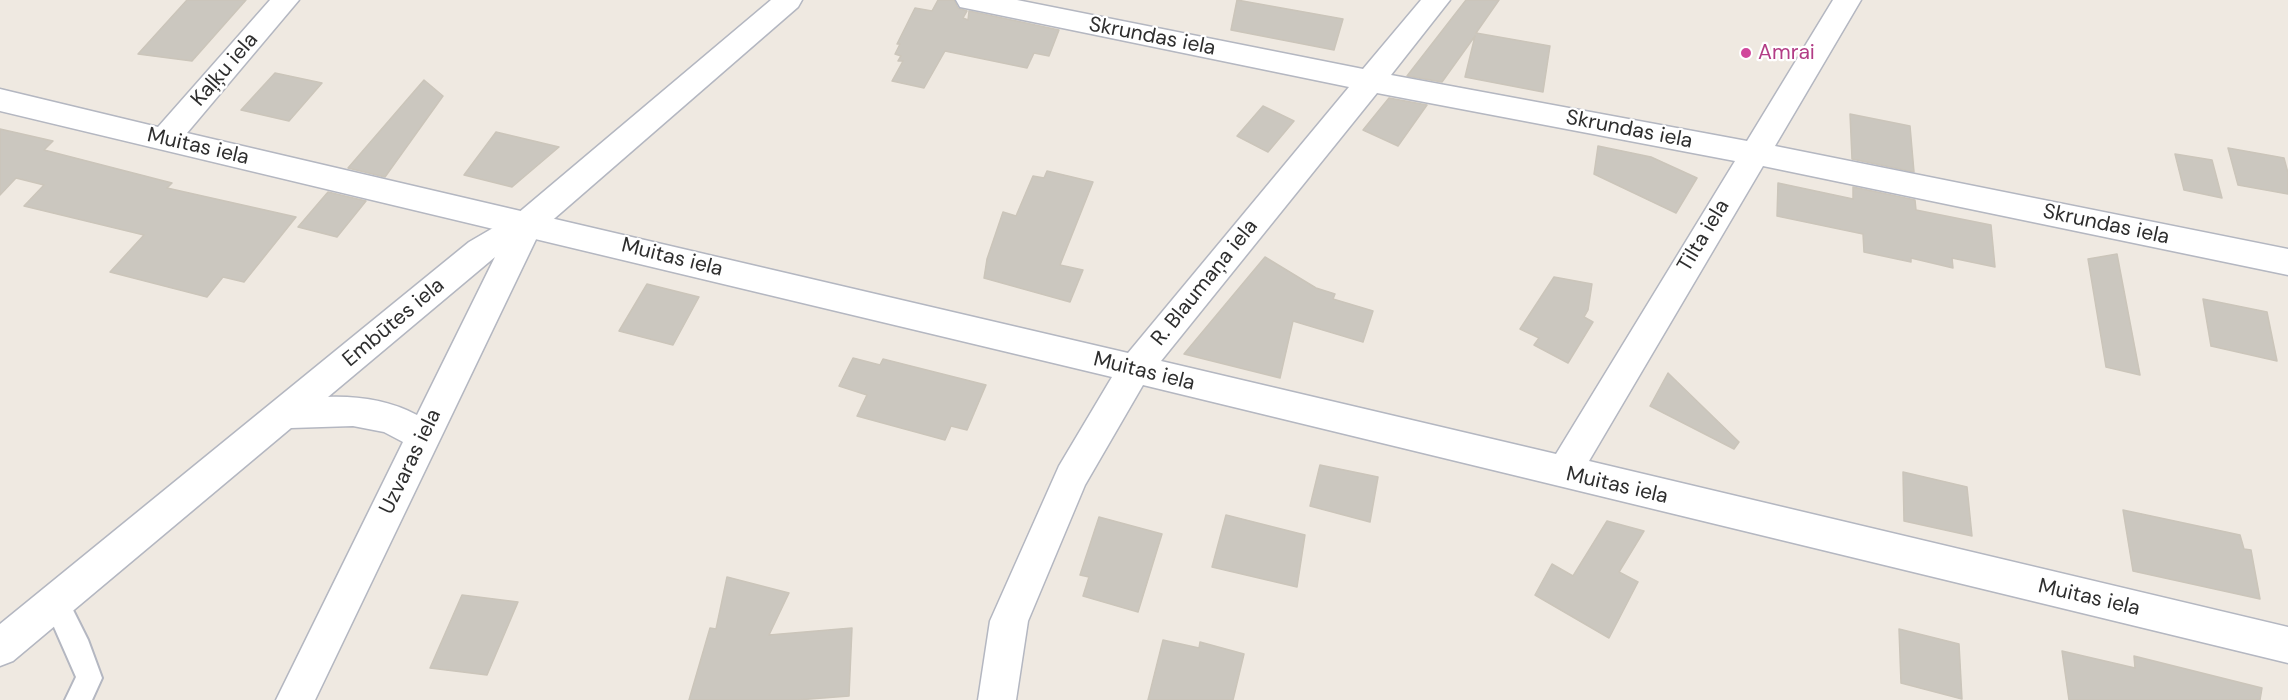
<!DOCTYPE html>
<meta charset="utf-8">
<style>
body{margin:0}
canvas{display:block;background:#efe9e1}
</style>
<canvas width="2288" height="700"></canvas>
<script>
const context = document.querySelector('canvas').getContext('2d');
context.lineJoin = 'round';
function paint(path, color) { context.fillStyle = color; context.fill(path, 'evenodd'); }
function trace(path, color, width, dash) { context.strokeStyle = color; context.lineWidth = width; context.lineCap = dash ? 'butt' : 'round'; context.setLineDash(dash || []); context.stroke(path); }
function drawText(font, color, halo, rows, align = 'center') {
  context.font = font + ' "DM Sans",sans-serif'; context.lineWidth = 4.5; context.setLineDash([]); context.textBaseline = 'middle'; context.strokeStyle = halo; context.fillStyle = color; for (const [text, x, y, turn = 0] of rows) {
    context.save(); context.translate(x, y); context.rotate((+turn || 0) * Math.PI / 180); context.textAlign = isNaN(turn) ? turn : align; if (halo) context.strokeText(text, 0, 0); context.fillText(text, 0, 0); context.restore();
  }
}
const building = new Path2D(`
 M187,0H246L192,61L138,54Z
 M938,0H954L958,8L967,11L963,18L968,20L969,11L1059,30L1049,56L1034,53L1027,68L945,51L924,88L892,81L903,61H898L901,56L895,54L900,44H897L915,8L932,11Z
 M1237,0L1343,19L1334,50L1231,30Z
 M1466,0H1499L1476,33L1550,46L1543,92L1465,77L1475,36L1442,82L1407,76Z
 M275,73L322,83L289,121L241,110Z
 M424,80L443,96L385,177L348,168Z
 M1389,98L1427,105L1398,146L1363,130Z
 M1263,106L1294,121L1268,152L1237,136Z
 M1850,114L1910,126L1914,172L1852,159Z
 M0,129L53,141L44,150L172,183L167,188L296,217L244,282L223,277L207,297L110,272L144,235L24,206L44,185L16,178L0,195Z
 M496,132L559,147L512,187L464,175Z
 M1598,146L1651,157L1697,178L1676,213L1594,174Z
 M2228,148L2284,158L2288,173V194L2238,185Z
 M2175,154L2212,160L2222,198L2184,190Z
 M1047,171L1093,182L1060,265L1083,270L1070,302L984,278L987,259L1003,212L1016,216L1033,176L1044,178Z
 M1778,183L1853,199V187L1915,200L1916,210L1991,225L1995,267L1952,258L1953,268L1911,258V262L1864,252L1863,234L1777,216Z
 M328,192L366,201L337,237L298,227Z
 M2117,254L2140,375L2106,367L2088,259Z
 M1265,257L1316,288L1335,294L1333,299L1373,311L1363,342L1293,321L1280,378L1184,354Z
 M1554,277L1592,284L1588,310L1584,317L1593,322L1568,363L1534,345L1539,338L1520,329Z
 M647,284L699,297L673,345L619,331Z
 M2203,299L2267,312L2277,361L2211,346Z
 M853,358L880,365L883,359L986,385L967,430L951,426L945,440L857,416L867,395L839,386Z
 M1668,373L1739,442L1734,449L1650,406Z
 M1320,465L1378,477L1370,522L1310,506Z
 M1903,472L1967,487L1972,536L1904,521Z
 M2123,510L2240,535L2244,549L2251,550L2260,599L2133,571Z
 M1226,515L1305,535L1297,587L1212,567Z
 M1099,517L1162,534L1138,612L1083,596L1089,577L1080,575Z
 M1607,521L1644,531L1619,572L1638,582L1609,638L1535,595L1552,564L1573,576Z
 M727,577L789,593L769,635L852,628L849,696L797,700H689L710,628L716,629Z
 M462,595L518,602L487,675L430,668Z
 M1899,629L1959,644L1962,699L1901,683Z
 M1163,640L1199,648L1200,642L1244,654L1233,700H1148Z
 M2062,651L2135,668L2134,656L2262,688L2260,700H2069Z`);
paint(building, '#cbc7bf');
trace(building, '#cbc5ba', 1.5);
const service = new Path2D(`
 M56,590L65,594L88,640L102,678L92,700H65L76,677L43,602L47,594Z`);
const minor = new Path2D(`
 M270,0H299L187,133L1128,353L1349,87L970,9L960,7L956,0H1017L1363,69L1421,0H1450L1391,75L1747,141L1833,0H1861L1775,146L2288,249V275L1763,166L1589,461L2288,627V663L1143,385L1085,485L1028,621L1016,700H978L990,621L1059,466L1112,377L0,111V89L158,127ZM1377,93L1735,161L1556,454L1161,361Z`);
const tertiary = new Path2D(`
 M771,0H802L798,7L540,231L315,700H276L403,442L384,432L353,426L291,428L13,661L0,666V624L469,242L517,214ZM495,257L417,415C388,400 359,396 328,397Z`);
trace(service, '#b4b7c1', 4);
trace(minor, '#b4b7c1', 3);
trace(tertiary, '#b4b7c1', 3);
paint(service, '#fff');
paint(minor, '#fff');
paint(tertiary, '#fff');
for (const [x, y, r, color] of [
 [1746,53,6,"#d1479c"]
]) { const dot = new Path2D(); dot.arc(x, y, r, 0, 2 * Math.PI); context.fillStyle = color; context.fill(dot); trace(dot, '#fff', 2); }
drawText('21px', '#2e2e2e', '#fff', [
 ["Skrundas iela",1152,37,11],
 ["Kaļķu iela",225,70,-49],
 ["Skrundas iela",1629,130,11],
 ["Muitas iela",198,147,13],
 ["Skrundas iela",2106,225,12],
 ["Tilta iela",1704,236,-59],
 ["Muitas iela",672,258,14],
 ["R. Blaumaņa iela",1205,283,-51],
 ["Embūtes iela",394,323,-40],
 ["Muitas iela",1144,372,14],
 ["Uzvaras iela",411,462,-64],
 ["Muitas iela",1617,486,13],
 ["Muitas iela",2089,598,13]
]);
drawText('21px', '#b23c85', '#fff', [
 ["Amrai",1758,53]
], 'left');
</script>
